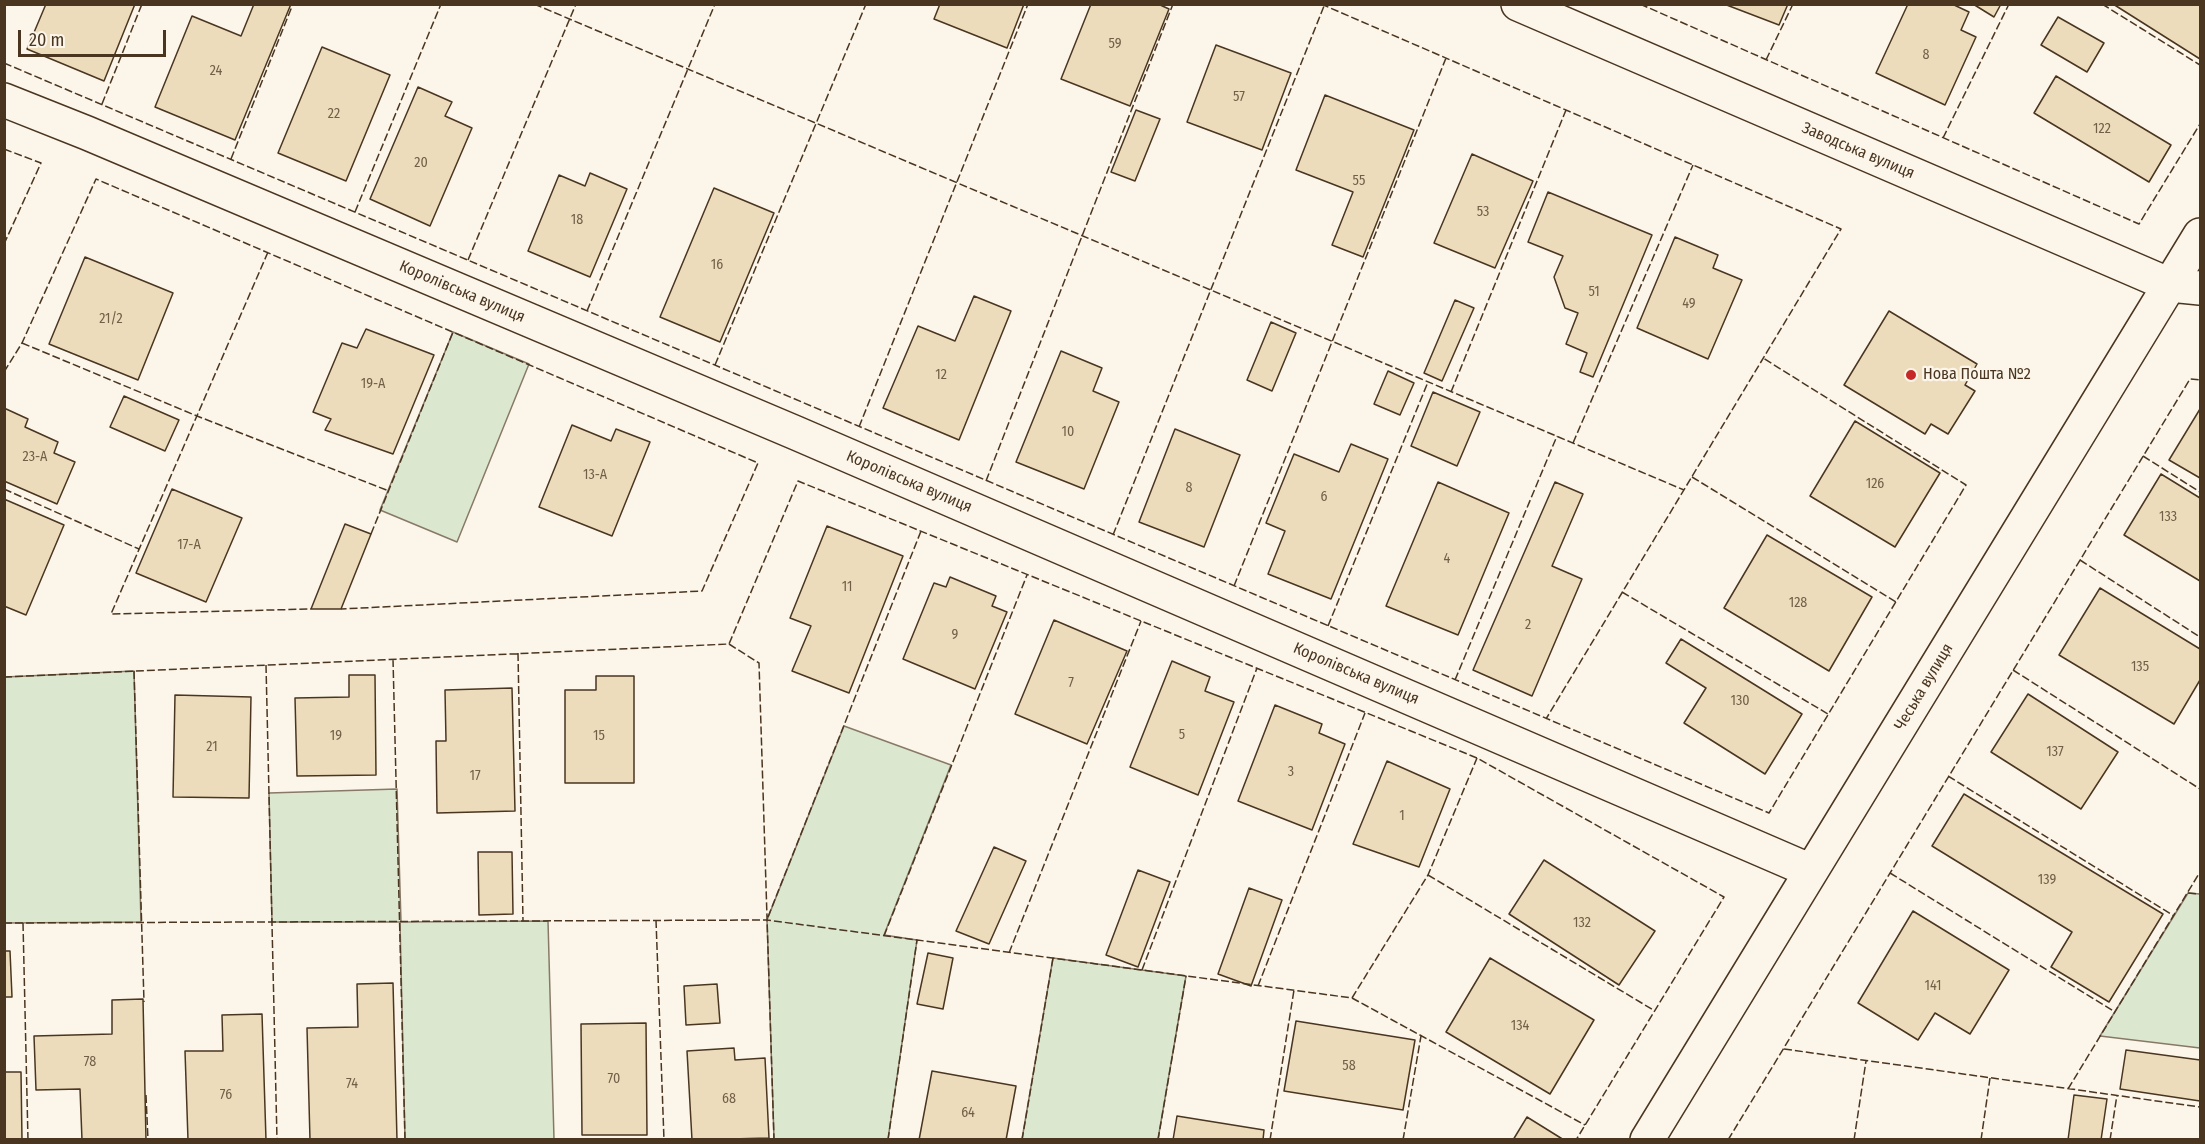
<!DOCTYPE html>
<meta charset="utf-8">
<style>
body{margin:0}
#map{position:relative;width:2205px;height:1144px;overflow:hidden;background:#fbf6e9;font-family:"Fira Sans Condensed",sans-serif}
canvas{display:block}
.frame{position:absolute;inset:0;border:6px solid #4a3520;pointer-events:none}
.scale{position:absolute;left:18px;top:30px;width:148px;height:27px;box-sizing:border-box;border:3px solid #4a3520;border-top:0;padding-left:8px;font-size:18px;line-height:21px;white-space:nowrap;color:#4a3520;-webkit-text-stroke:4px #fbf6e9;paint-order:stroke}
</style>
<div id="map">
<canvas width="2205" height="1144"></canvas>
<div class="frame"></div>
<div class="scale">20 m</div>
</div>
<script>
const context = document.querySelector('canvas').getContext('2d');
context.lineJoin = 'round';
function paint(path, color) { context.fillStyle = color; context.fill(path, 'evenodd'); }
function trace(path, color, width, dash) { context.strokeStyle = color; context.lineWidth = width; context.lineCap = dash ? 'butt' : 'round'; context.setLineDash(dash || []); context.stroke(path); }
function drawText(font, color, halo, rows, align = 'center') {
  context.font = font + ' "Fira Sans Condensed",sans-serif'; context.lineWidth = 4.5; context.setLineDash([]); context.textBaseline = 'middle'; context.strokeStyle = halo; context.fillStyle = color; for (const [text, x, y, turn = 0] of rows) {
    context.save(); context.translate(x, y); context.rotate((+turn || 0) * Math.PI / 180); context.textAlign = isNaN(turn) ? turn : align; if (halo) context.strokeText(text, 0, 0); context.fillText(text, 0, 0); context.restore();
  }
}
const green = new Path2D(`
 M453,332L529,364L457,542L380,510Z
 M134,671L141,922L5,923V677Z
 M844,726L951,765L884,935L917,940L888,1139H774L767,920Z
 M397,789L401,922L548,921L554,1139H405L400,922H272L269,793Z
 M2188,893L2200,894V1048L2100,1036Z
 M1053,958L1186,976L1158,1139H1022Z`);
paint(green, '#dce7d0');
trace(green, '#887966', 1.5);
const building = new Path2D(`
 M46,4H135L104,81L27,49Z
 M254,4H291L235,140L155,107L192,16L241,36Z
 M940,4H1024L1007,48L934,19Z
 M1091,4H1158L1169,9L1130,106L1061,79Z
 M1724,4H1788L1779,25Z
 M1908,4H1952L1969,12L1961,30L1976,37L1945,105L1876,73Z
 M1973,4H2001L1994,17Z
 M2113,4H2200V59Z
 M2058,17L2104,43L2087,72L2041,45Z
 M1216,45L1291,73L1262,150L1187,122Z
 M322,47L390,75L346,181L278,153Z
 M2056,76L2171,145L2149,182L2034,113Z
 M418,87L452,102L445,116L472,128L430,226L370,199Z
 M1325,95L1414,130L1363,257L1332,245L1353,192L1296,170Z
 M1136,110L1160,119L1135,181L1111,172Z
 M1472,154L1533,181L1495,268L1434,243Z
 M590,173L627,189L590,277L528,251L559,175L585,186Z
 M714,188L774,213L720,342L660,317Z
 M1548,192L1652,235L1593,377L1580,372L1587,353L1566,344L1578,313L1565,308L1554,277L1563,256L1528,242Z
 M1675,237L1718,255L1713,268L1742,280L1708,359L1637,328Z
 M85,257L173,293L138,380L49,344Z
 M974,296L1011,311L959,440L883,408L918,326L955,341Z
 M1455,300L1474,308L1442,381L1424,373Z
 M1889,311L1977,364L1965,385L1975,391L1948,434L1931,424L1925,434L1844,385Z
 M1271,322L1296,333L1272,391L1247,380Z
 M366,329L434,355L393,454L325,430L331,419L313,412L342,343L357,348Z
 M1061,351L1102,368L1093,391L1119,402L1084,489L1016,462Z
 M1388,371L1414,383L1400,415L1374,404Z
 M1433,392L1480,412L1457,466L1411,446Z
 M124,396L179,420L165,451L110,427Z
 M4,408L28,419L25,427L58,442L54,453L75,462L57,504L4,481Z
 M2200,409V478L2169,460Z
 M1855,421L1940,473L1895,547L1810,496Z
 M572,425L611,441L616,429L650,442L612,536L539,507Z
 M1175,429L1240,455L1204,547L1139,522Z
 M1351,444L1388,459L1331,599L1268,574L1285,531L1266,523L1294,454L1339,472Z
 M2161,474L2200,498V581L2124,535Z
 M1438,482L1509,513L1458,635L1386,606Z
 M1555,482L1583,494L1552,566L1582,579L1532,696L1473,670Z
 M172,489L242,518L206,602L136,573Z
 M4,499L64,525L26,615L4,606Z
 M345,524L371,534L341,609H311Z
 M827,526L903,556L849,693L792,671L811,626L790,618Z
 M1767,535L1872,597L1829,671L1724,608Z
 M950,577L996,596L992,606L1007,612L975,689L903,659L934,583L946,587Z
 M2100,588L2200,649V680L2174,724L2059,655Z
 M1054,620L1127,651L1087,744L1015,714Z
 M1681,639L1802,714L1765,774L1684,723L1706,688L1666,663Z
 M1172,661L1210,677L1205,691L1234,702L1198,795L1130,767Z
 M349,675H375L376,775L297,776L295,698L349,697Z
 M596,676H634V783H565V690H596Z
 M512,688L515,811L437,813L436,741H446L445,690Z
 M2028,694L2118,752L2081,809L1991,752Z
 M175,695L251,697L249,798L173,797Z
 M1275,705L1322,724L1319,733L1345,744L1312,830L1238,801Z
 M1387,761L1450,789L1419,867L1353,844Z
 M1964,794L2163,914L2109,1002L2051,967L2072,932L1932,846Z
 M994,847L1026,861L989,944L956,931Z
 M478,852H512L513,914L479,915Z
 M1544,860L1655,931L1619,985L1509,914Z
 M1138,870L1170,882L1138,967L1106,955Z
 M1249,888L1282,900L1251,986L1218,974Z
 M1913,911L2009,970L1970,1034L1935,1013L1918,1040L1858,1003Z
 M4,951H10L12,997H4Z
 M928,953L953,958L943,1009L917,1004Z
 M1490,958L1594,1020L1550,1094L1446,1032Z
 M393,983L397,1140H310L307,1028L358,1027L357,984Z
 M717,984L720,1023L686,1025L684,986Z
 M143,999L146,1140H82L80,1089L36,1090L34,1036L112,1034V1000Z
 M262,1014L266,1140H188L185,1051H223L222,1015Z
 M1296,1021L1415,1040L1403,1110L1284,1091Z
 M646,1023L647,1135H582L581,1024Z
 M734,1048L735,1060L765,1058L769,1138L692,1140L687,1051Z
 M2126,1050L2200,1060V1101L2120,1089Z
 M932,1071L1016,1086L1006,1140H919Z
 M4,1072H21L22,1140H4Z
 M2074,1095L2107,1099L2101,1140H2068Z
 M1177,1116L1264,1130L1263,1140H1173Z
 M1527,1117L1564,1140H1513Z`);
paint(building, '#ecdcbc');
trace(building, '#4a3520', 1.5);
const street = new Path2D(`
 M1518,4L2170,285L2200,288
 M4,100L87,133L796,433L1811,871
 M1647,1140L2200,235`);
trace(street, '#4a3520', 36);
trace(street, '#fbf6e9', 33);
trace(new Path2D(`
 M534,4L1684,490
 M1321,4L1841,229L1546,719
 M1640,4L2139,224L2200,124
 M2102,4L2200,65
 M1766,60L1793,4
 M4,63L1769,813L1966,485L1763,358
 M102,104L142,4
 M1943,138L2009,4
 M4,149L41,163L4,244
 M231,159L293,4
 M355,212L441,4
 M268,252L111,614L311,609
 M468,260L576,4
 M587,311L715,4
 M22,343L197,416L389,491
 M715,365L866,4
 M4,372L22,343L96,179L758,463L702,591L341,609
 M1451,392L1566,110
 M859,427L1028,4
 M1573,443L1693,165
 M2143,456L2200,492
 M1692,477L1896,602
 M986,481L1173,4
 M4,489L139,549
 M371,534L453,332
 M1113,535L1324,6
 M2080,560L2200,637
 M1234,586L1446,58
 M1622,592L1828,714
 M1328,626L1428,382
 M729,644L759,663L774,1140
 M518,653L523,921
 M393,659L405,1140
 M266,665L277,1140
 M2013,670L2200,789
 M134,671L144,1002
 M4,677L729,644L798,481L1477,758L1724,897L1576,1140
 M1455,680L1557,436
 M1948,776L2174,916
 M1890,873L2115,1012
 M1428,875L1655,1011
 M2188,893L2200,894
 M768,917L921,531
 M656,920L664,1140
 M4,923L767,920L1352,998L1585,1125
 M23,923L28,1140
 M884,936L1027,575
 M1009,953L1141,621
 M1142,970L1257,668
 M1258,986L1365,713
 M1352,998L1428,875L1477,758
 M1784,1049L2200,1107
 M2068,1089L2200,872
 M146,1095L148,1140
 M888,1140L917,940
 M1022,1140L1053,958
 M1158,1140L1186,976
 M1270,1140L1294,990
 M1403,1140L1421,1036
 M1728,1140L2190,379L2200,380
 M1854,1140L1866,1061
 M1981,1140L1990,1078
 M2110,1140L2117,1095`), '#4a3520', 1.5, [8, 3]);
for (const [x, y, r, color] of [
 [1911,375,6,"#c62828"]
]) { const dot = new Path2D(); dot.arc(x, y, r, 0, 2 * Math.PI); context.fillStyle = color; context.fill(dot); trace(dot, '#fbf6e9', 2); }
drawText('14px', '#725f47', null, [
 ["59",1115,44],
 ["8",1926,55],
 ["24",216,71],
 ["57",1239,97],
 ["22",334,114],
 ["122",2102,129],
 ["20",421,163],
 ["55",1359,181],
 ["53",1483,212],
 ["18",577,220],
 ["16",717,265],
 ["51",1594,292],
 ["49",1689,304],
 ["21/2",111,319],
 ["12",941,375],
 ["19-А",373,384],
 ["10",1068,432],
 ["23-А",35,457],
 ["13-А",595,475],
 ["126",1875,484],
 ["8",1189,488],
 ["6",1324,497],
 ["133",2168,517],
 ["17-А",189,545],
 ["4",1447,559],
 ["11",847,587],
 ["128",1798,603],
 ["2",1528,625],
 ["9",955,635],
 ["135",2140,667],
 ["7",1071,683],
 ["130",1740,701],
 ["5",1182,735],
 ["19",336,736],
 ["15",599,736],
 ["21",212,747],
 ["137",2055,752],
 ["3",1291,772],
 ["17",475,776],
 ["1",1402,816],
 ["139",2047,880],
 ["132",1582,923],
 ["141",1933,986],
 ["134",1520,1026],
 ["78",90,1062],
 ["58",1349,1066],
 ["70",614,1079],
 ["74",352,1084],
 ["76",226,1095],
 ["68",729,1099],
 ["64",968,1113]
]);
drawText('16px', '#4a3520', '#fbf6e9', [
 ["Заводська вулиця",1858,151,23],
 ["Королівська вулиця",462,292,23],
 ["Королівська вулиця",909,482,23],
 ["Королівська вулиця",1356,674,23],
 ["Чеська вулиця",1924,687,-59]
]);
drawText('16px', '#4a3520', '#fbf6e9', [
 ["Нова Пошта №2",1923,375]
], 'left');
</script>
